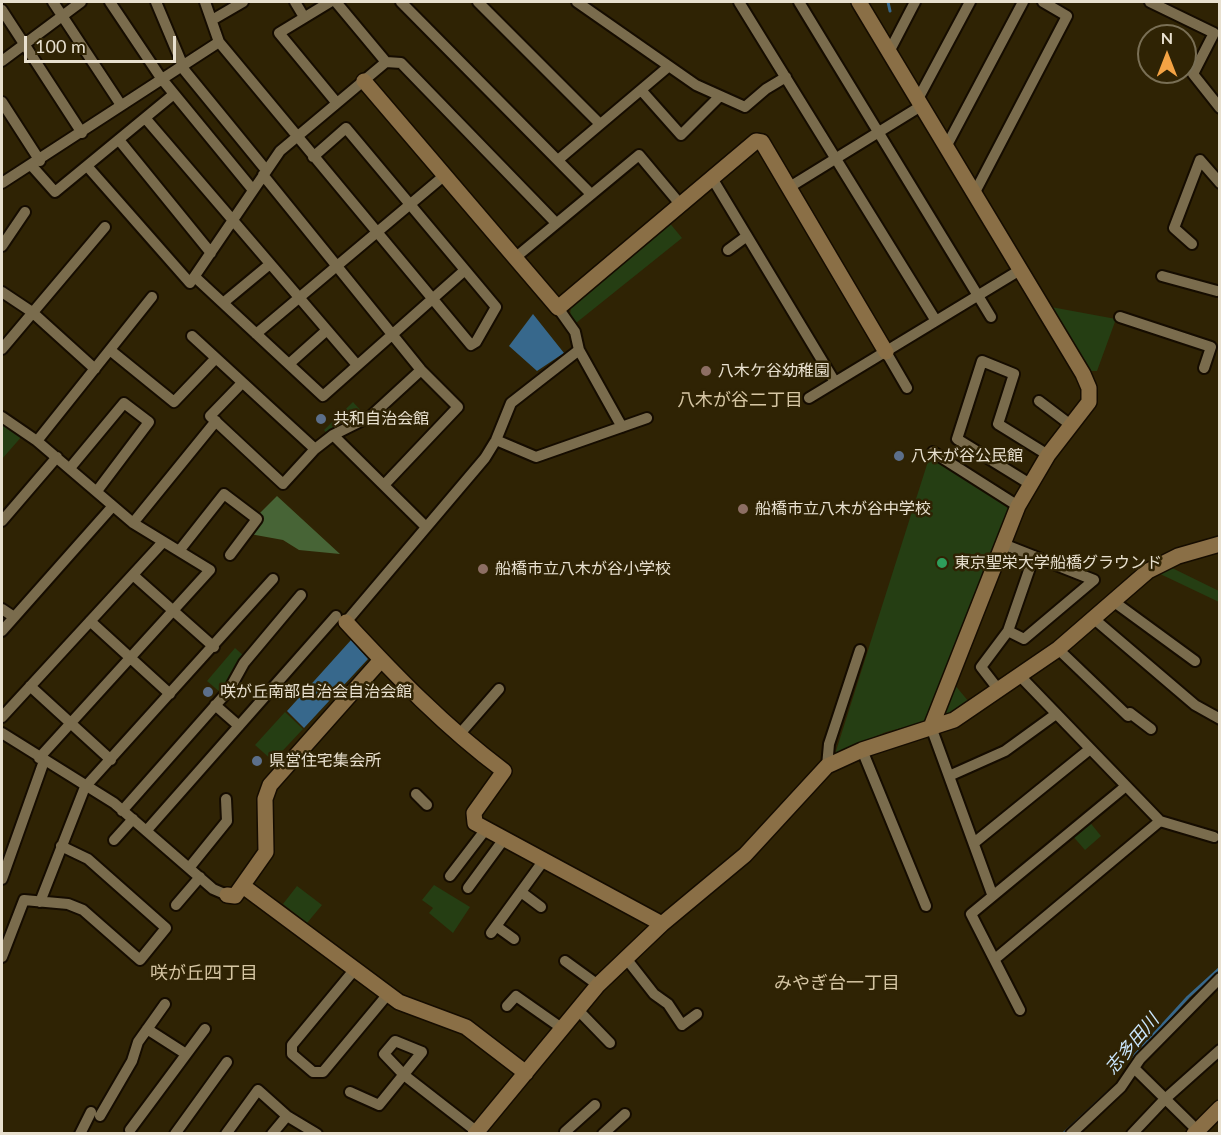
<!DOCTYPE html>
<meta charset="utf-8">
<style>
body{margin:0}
#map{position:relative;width:1221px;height:1135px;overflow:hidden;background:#2f2304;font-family:Lato,sans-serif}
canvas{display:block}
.frame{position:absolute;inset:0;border:3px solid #e8e0cf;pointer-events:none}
.north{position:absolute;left:1137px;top:24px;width:60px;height:60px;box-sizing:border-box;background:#2f2304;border:2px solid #796f55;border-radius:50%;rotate:0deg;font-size:16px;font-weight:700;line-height:24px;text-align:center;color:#e8e0cf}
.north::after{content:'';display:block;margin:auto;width:21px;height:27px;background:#f4a344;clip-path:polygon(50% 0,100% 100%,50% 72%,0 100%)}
.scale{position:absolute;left:24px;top:36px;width:152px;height:27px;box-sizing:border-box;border:3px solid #e8e0cf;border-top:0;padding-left:8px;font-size:18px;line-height:21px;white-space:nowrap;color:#e8e0cf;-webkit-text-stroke:4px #2f2304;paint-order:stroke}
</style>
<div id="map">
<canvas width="1221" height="1135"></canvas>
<div class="frame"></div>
<div class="north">N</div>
<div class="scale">100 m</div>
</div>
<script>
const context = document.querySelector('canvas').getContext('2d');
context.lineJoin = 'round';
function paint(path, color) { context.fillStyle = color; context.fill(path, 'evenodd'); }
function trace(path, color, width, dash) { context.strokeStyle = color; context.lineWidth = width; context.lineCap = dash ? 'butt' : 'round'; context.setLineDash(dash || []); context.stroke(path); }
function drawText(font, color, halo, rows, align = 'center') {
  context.font = font + ' Lato,"Noto Sans JP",sans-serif'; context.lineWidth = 5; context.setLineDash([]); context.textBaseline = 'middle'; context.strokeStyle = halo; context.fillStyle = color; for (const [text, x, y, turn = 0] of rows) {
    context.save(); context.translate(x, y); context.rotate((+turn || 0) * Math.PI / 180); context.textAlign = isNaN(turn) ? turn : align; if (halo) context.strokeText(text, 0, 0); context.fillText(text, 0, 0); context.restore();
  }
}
paint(new Path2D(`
 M668,221L682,238L576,323L570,317L571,305Z
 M1051,307L1116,319L1097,371H1089Z
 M353,402L364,414L327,434L324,430Z
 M2,420L23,435L2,459Z
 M930,455L1007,503L1009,510L969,616L924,722L886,732L835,754Z
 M1168,566L1219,591V602L1156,572Z
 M235,648L244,656L221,693L207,681Z
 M954,684L969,702L947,717L942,712Z
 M285,712L303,729L273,761L255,745Z
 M1088,820L1101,836L1085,850L1071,834Z
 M434,885L470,907L453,933L429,913L433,908L422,900Z
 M297,886L322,905L307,923L283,904Z`), '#253e13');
paint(new Path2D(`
 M277,496L340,554L299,550L283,540L250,534L258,515Z`), '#476436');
paint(new Path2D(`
 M533,314L564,353L537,371L509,346Z
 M351,640L368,659L304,728L287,711Z`), '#37688c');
trace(new Path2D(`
 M888,2L890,11
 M1131,1064L1135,1055L1188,997L1220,968
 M1063,1134L1108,1092`), '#37688c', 3);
const street = new Path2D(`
 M53,2L121,105
 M110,2L161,78L253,190
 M156,2L185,71L266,170
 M205,2L219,42L471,345L476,342L496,307L346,128L313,157
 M295,2L304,17
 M330,2L279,33L336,102
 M336,2L386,62
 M401,2L591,194
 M478,2L600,124
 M577,2L696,85L745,107L766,89L786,77
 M739,2L936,321
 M799,2L991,317
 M1150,2L1214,33L1193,74L1220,108
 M2,10L82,133
 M212,20L243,2
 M889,52L915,2
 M2,61L81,2
 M641,90L681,135L719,97
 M918,99L970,2
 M2,102L40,161
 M146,119L357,365
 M119,140L211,253
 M946,147L1023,2
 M558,160L668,67
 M31,165L55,192L174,94
 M87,166L190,283L280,151L386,62L401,63L556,223
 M263,175L421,370L458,407L384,485
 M712,178L835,382
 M2,183L219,42
 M788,188L921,106
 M974,194L1067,16L1043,2
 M1192,244L1174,228L1200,160L1220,183
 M2,246L25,212
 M728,250L747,236
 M516,257L639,155L680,204
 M1162,276L1217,291
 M195,277L323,396L465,270
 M2,292L32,312L95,369
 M223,303L270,264
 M558,308L575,332L579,350L622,427
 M1120,317L1211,347L1204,368
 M256,334L445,175
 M192,336L315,449
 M2,349L105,227
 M110,350L174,402L216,358
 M886,352L907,388
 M289,364L327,330
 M242,383L210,416L283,484L315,449L333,435L371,416L421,370
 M809,398L1020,270
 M1039,401L1072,426
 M2,417L37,441L133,523L210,570L39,758
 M333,435L426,527
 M496,440L536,457L647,418
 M37,441L152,297
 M933,452L1018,506
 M70,468L124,403L149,422L97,491
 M1030,484L957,439L982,361L1014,374L998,424L1048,455
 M2,521L57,457
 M133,523L216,421
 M1003,544L1094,580L1024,639L1008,631
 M179,551L224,494L257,519L230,555
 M133,575L214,647
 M1113,601L1195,661
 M2,609L14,617
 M1093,618L1195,705L1220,719
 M90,621L170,694
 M346,622L485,458L496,440L511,403L579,350
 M2,631L112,507
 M1058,649L1128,716L1130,713L1151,729
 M1020,676L1160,821L1214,837
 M30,686L111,760
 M998,689L981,667L1008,631L1034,556
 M215,705L239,726
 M2,717L163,542
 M931,727L992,894
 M2,733L114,803L213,889L227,895
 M458,736L499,689
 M862,750L926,906
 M827,766L829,744L860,650
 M949,776L1005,751L1056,714
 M416,794L427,805
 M122,811L229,690L244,663L301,595
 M147,830L336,616
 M114,840L133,819
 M974,843L1090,749
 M189,868L227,821L226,799
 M450,876L486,829
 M2,879L44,761
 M468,888L504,839
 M521,892L541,907
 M40,902L85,787L273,579
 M176,905L200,877
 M496,926L514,939
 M491,933L544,860
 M2,957L24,900L68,904L83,910L140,960L166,928L88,859L61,846
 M625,957L654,994L668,1004L682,1025L697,1014
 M995,959L1160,821
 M565,961L598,985
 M355,969L292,1045V1054L313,1072H323L388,994
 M507,1006L516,996L563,1029
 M578,1010L610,1043
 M1020,1010L971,914L1126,786
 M147,1029L186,1054
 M1135,1069L1197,1130
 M350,1092L379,1105L422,1052L395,1041L384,1054L404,1075L476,1131
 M100,1116L132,1061L138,1042L165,1004
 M130,1130L205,1029
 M565,1132L595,1105
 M80,1134L91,1112
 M175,1134L227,1062
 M226,1134L258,1090L287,1116L317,1134
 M272,1134L287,1116
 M603,1134L625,1114
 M1071,1134L1121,1087L1140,1059L1220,978
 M1132,1134L1165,1099L1220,1050`);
const secondary = new Path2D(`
 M859,2L1083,374L1089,388V402L1048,455L1018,506L931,727
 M364,81L558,308L756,141L762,142L886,352
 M346,622C396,676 445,727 504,771L474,813L475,823L662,924
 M243,886L399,1002L466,1027L526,1073
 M227,895L235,896L266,852L265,799L270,785L381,660
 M475,1134L598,985L662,924L745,855L827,766L862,750L954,720L1058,649L1148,571L1178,556L1220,544
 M1194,1134L1220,1108`);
trace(street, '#150c00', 14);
trace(secondary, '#150c00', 18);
trace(street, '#7a6c4d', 10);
trace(secondary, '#8a6f46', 15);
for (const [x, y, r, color] of [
 [706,371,6,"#8d6e63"],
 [321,419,6,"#5c6f8a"],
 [899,456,6,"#5c6f8a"],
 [743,509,6,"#8d6e63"],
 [942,563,6,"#2e9e5b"],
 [483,569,6,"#8d6e63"],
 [208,692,6,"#5c6f8a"],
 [257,761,6,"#5c6f8a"]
]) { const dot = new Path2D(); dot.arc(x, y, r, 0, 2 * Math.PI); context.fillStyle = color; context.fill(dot); trace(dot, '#2f2304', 2); }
drawText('16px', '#e8e0cf', '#2f2304', [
 ["八木ケ谷幼稚園",718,371],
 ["共和自治会館",333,419],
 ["八木が谷公民館",911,456],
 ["船橋市立八木が谷中学校",755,509],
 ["東京聖栄大学船橋グラウンド",954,563],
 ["船橋市立八木が谷小学校",495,569],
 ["咲が丘南部自治会自治会館",220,692],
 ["県営住宅集会所",269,761]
], 'left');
drawText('18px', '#d6c6a4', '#2f2304', [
 ["八木が谷二丁目",740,400],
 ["咲が丘四丁目",204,973],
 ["みやぎ台一丁目",837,983]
]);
drawText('italic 18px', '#cae6fd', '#2f2304', [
 ["志多田川",1132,1044,-50]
]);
</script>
